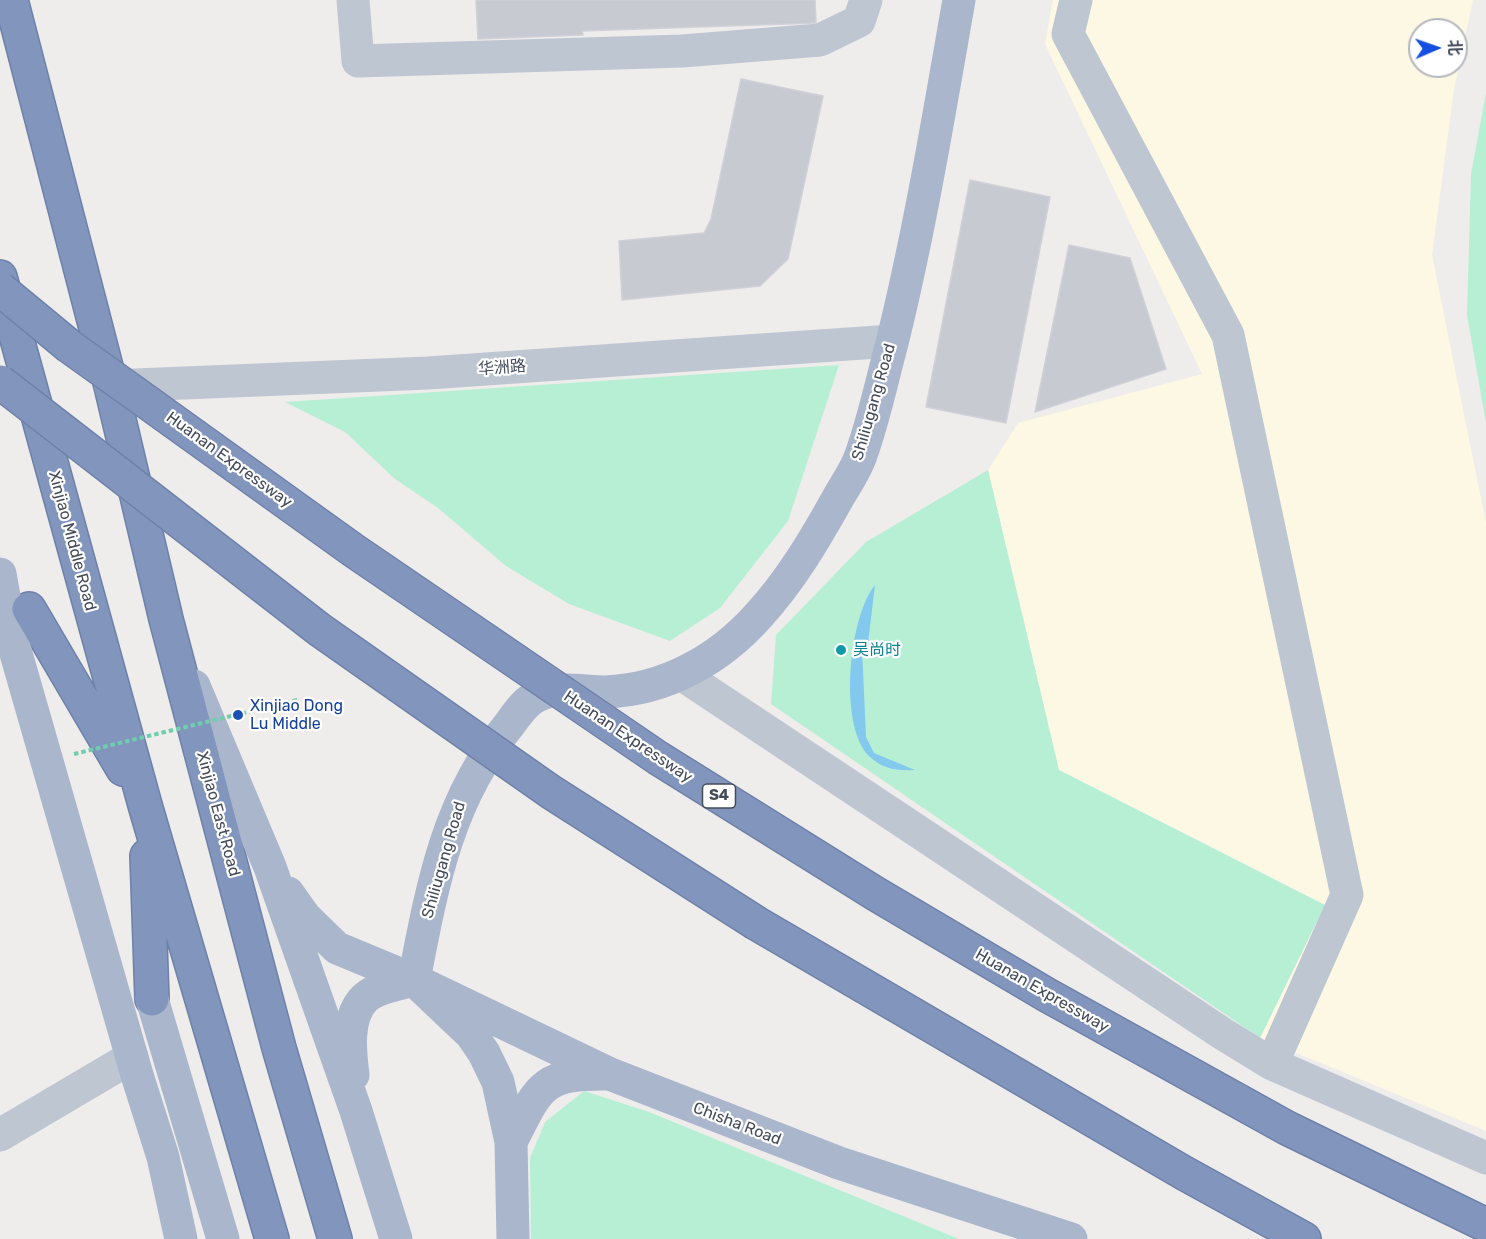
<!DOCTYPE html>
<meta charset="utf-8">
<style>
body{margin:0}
#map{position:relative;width:1486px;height:1239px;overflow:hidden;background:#efecec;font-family:Rubik,"Noto Sans SC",sans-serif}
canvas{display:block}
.north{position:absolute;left:1408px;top:18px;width:60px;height:60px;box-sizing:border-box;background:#fff;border:2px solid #b4b7bd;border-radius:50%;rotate:88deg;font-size:16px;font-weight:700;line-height:24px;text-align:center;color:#444c5a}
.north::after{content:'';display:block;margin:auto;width:21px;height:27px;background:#144fe1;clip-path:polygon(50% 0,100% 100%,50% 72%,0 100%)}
</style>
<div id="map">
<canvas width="1486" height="1239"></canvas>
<div class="north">北</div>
</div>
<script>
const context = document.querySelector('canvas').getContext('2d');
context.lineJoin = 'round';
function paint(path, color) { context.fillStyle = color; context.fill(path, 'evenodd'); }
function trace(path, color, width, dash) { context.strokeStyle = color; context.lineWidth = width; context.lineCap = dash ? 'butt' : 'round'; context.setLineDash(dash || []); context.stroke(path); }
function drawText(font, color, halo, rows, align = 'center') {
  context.font = font + ' Rubik,"Noto Sans SC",sans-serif'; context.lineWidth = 4.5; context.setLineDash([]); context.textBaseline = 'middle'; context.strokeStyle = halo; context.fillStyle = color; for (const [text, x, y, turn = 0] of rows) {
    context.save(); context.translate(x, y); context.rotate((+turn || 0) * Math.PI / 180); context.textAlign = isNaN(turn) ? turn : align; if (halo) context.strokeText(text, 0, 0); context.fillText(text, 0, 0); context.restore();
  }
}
paint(new Path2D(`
 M1053,0H1473L1454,89L1432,255L1486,523V1131L1260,1038L1325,905L1059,770L988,470L1018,423L1202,374L1045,44ZM1420,30H1456V66H1420Z`), '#fcf8e3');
paint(new Path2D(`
 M1486,93V423L1467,315L1471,174Z
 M839,365L788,521L720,608L670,641L569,604L506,566L438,508L395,479L345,432L285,402Z
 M988,470L1059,770L1325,905L1260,1038L771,704L776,635L866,542Z
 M584,1091L649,1112L959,1239H531L530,1158L545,1122Z`), '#b7efd5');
paint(new Path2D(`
 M875,585L868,643L862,648L866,737L874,753L915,770C897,771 882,769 869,756C838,725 849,616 875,585Z`), '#83c8ed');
const building = new Path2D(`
 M476,0H815L816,23L582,31L583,35L478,39Z
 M741,79L823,96L788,259L760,286L622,300L619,241L704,233L711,219Z
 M970,180L1050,197L1006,423L926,407Z
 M1069,245L1130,258L1166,369L1035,412Z`);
paint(building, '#c8cad2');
trace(building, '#d0d1d8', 1.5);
const highway = new Path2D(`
 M11,0L111,386L166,619L279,1048L335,1239
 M0,277L145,805L272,1239
 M29,609L123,769
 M147,856L152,999
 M756,923L1184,1173L1304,1239`);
trace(highway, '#6d81a9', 36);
trace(new Path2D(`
 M353,0L358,61L682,51L820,40L859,21L866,0
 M1076,0L1068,34L1228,335L1347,895L1272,1064
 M111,386L428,373L892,341
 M681,674L1223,1034L1272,1064L1486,1158
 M0,1135L132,1057`), '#bec6d2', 33);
trace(new Path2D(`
 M0,574L11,636L137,1075L163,1157L181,1239
 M194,686L270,867L356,1111L396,1239
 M288,893L305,917L337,948L414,980L471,1034L484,1053L498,1082L511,1142L513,1239
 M414,980C432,887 447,800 509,725C517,714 526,700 539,695C560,686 583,692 605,692C666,690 720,659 759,615C791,580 815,539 838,498C846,484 856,470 861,455C874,419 882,380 892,343C920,230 939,114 959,0
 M414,980L610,1074L839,1163L1071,1239
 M152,999L223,1239
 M353,1075C350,1052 346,1016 365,998C377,987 400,984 414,980
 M511,1142C539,1087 541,1073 608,1074`), '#aab6cc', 33);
trace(highway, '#8296bd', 33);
const highwayBridge = new Path2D(`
 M0,289L69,346L353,550L658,758L876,894L1047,995L1287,1128L1486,1225
 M0,382L320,630L551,792L756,923`);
trace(highwayBridge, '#6d81a9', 36, []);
trace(new Path2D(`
 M74,754L297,700`), '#6fcead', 4, [4.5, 3]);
trace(highwayBridge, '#8296bd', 33);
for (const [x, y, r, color] of [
 [841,650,6,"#0f9aa8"],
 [238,715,6,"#1a4fb4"]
]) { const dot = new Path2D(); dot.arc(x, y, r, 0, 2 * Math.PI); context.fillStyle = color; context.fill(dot); trace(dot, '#fff', 2); }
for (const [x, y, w] of [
 [719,796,33]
]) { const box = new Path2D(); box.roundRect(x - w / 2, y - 12, w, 24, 4.5); context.fillStyle = '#fff'; context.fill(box); trace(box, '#444c5a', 1.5); }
drawText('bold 15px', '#444c5a', null, [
 ["S4",719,796]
]);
drawText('16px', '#444c5a', '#fff', [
 ["华洲路",502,368,-4],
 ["Shiliugang Road",874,402,-74],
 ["Huanan Expressway",229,460,36],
 ["Xinjiao Middle Road",72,541,75],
 ["Huanan Expressway",628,737,34],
 ["Xinjiao East Road",218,814,75],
 ["Shiliugang Road",444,860,-74],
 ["Huanan Expressway",1042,991,30],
 ["Chisha Road",737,1124,21]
]);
drawText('16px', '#0d838f', '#fff', [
 ["吴尚时",853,650]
], 'left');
drawText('16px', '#164399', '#fff', [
 ["Xinjiao Dong",250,706],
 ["Lu Middle",250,724]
], 'left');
</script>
